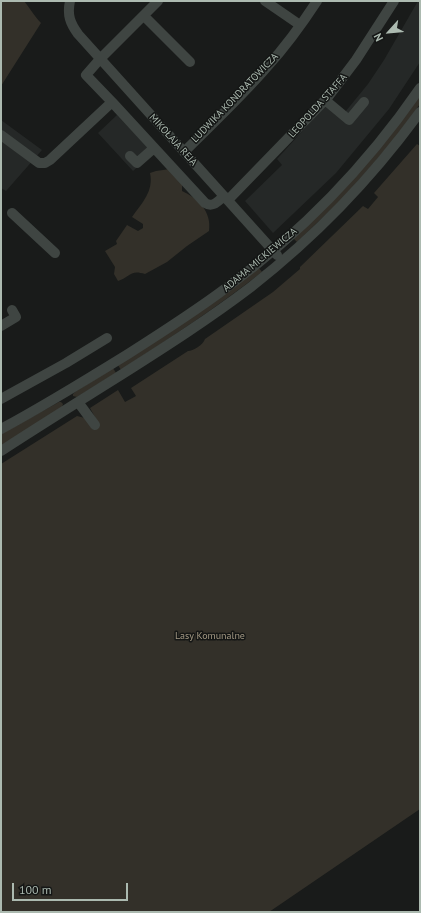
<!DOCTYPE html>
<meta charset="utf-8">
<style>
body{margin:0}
#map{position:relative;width:421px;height:913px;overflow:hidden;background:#191b1a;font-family:"PT Sans",sans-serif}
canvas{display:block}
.frame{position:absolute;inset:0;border:2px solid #acbab0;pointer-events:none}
.north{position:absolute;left:369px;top:12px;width:40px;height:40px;-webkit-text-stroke:3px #141615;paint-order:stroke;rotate:243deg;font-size:11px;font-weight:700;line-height:16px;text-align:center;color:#acbab0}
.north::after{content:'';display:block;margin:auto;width:14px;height:18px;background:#acbab0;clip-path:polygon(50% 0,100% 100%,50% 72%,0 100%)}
.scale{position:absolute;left:12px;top:883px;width:116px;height:18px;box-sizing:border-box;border:2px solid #acbab0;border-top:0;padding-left:5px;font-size:12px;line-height:14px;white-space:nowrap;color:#acbab0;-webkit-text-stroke:3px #141615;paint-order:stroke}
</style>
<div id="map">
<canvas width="421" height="913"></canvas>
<div class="frame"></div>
<div class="north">N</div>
<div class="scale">100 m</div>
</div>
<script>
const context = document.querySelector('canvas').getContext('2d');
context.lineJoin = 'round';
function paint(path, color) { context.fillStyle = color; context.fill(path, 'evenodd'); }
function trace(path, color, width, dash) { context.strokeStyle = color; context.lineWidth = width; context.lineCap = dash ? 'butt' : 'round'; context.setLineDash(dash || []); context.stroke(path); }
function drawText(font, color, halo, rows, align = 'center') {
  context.font = font + ' "PT Sans",sans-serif'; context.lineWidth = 3; context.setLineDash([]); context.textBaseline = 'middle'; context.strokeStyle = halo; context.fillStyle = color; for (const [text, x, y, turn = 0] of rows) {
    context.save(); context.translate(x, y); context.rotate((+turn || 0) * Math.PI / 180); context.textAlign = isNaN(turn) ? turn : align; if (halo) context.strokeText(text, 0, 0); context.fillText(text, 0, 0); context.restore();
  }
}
paint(new Path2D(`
 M418,1H420V62L389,109L336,173L273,233L245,201L282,165L277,159L326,105L341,117L368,84L384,60Z
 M117,115L153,153L133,171L98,133Z
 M1,120L42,150L6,191L1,188Z`), '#252827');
paint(new Path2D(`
 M1,1H24C30,8 34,16 41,23L1,86Z
 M420,94V104L392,142L345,196L297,242L293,238Z
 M417,144L420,146V809L269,912H1V464L77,416L97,421L90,408L118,390L125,402L136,396L131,388L188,351C193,351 203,345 205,339L273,292L300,269V267L363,206L368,209L378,197L374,193Z
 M170,169L182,183V191C198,198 212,212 209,231L187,246L167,262L145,274C130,269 130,277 118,281L114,274L115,267L105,251L117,244L116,241L127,225L138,231L143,228V224L132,217C142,203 154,191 150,173L156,171Z
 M259,268L262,272C217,307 169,339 121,370L118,365Z
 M113,368L116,373L77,397L73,396V394L75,392Z
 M59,402H61L63,404L62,407L1,446V434Z`), '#333029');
trace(new Path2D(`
 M70,1C67,15 70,23 78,34L277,255
 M265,1L300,25
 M144,16L190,62
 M325,100L349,120L364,102
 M112,102L86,75L100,59L158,1
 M1,135L39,163H45L50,160L112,102L205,203C213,208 218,201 224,196
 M184,152C212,124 241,97 267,67C286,46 302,24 317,1
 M130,156L137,163L154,148
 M228,200L328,97L356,60L394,1
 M12,213L55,253
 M1,326L16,317L12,310
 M1,399L66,363L107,338
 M78,402L95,425
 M1,429C44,406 86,380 128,354C161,333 194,312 226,288C301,233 367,165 420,88
 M1,451C41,425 81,400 121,375C165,347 209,319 251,287C315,237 372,178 420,112`), '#3f4542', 10);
drawText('10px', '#acbab0', '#141615', [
 ["LUDWIKA KONDRATOWICZA",235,98,-46],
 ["LEOPOLDA STAFFA",318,106,-48],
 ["MIKOŁAJA REJA",173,140,48],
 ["ADAMA MICKIEWICZA",260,260,-40]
]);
drawText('10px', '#a49984', '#141615', [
 ["Lasy Komunalne",210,636]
]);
</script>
